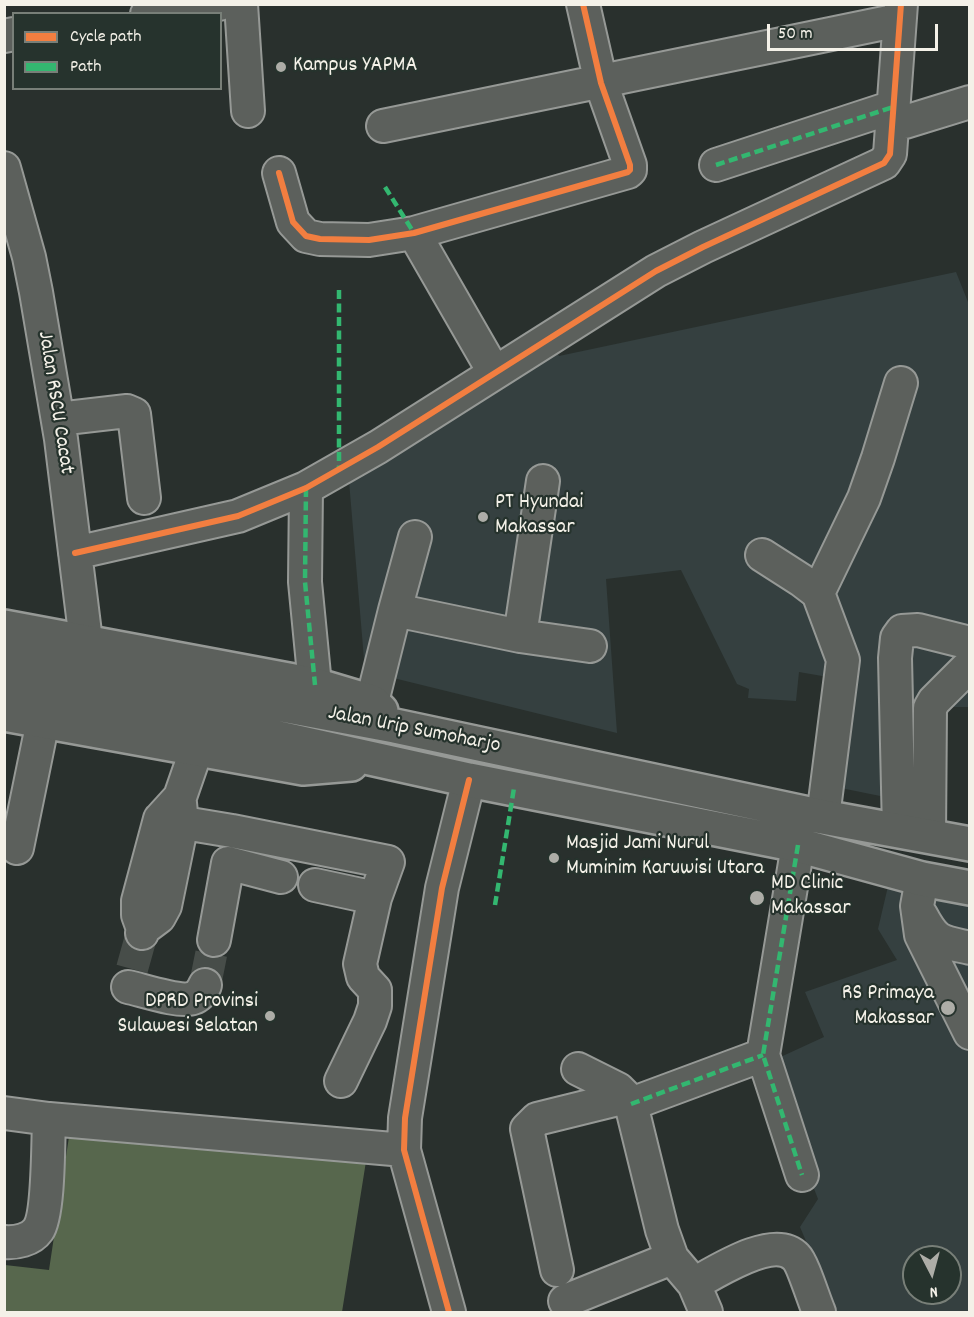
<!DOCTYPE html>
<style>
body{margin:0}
#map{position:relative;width:974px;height:1317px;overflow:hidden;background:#29302d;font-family:Dekko,sans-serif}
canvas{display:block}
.frame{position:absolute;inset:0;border:6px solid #f4f1e8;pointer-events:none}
.legend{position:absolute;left:12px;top:12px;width:210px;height:78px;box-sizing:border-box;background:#26332d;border:2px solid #787f78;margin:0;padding:8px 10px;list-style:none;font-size:18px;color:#f4f1e8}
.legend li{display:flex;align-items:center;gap:12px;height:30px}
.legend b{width:30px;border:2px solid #787f78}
.north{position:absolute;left:902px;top:1245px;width:60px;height:60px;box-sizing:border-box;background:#26332d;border:2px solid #787f78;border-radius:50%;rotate:174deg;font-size:16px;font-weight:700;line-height:24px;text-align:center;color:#f4f1e8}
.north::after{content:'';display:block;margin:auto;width:21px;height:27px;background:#adada7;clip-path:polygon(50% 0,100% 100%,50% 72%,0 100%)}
.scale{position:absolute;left:767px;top:24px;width:171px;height:27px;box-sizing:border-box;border:3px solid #f4f1e8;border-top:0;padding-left:8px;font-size:18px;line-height:21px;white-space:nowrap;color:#f4f1e8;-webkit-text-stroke:4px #26332d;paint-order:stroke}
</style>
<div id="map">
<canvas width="974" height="1317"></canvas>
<div class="frame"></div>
<ul class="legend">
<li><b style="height:8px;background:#f27e40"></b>Cycle path</li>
<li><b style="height:8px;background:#33b770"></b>Path</li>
</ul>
<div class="north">N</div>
<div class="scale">50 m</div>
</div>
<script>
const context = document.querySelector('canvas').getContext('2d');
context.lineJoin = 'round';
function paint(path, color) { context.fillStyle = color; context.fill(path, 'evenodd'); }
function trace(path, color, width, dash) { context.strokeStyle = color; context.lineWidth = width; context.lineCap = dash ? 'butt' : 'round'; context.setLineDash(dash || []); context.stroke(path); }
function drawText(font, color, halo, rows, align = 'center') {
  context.font = font + ' Dekko,sans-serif'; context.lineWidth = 4.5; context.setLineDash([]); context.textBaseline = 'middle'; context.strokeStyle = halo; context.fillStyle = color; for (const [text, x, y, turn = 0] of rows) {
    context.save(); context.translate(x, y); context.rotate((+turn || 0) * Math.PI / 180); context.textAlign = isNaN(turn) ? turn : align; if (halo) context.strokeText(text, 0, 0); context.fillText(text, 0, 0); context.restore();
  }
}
paint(new Path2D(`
 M956,272L970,307V707H943L939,808L836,787L851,681L799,672L796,701L748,698L749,689L737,684L681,570L606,579L617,733L365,671L348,469L551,342L559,356Z
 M889,882L969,897V1312H836L800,1227L818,1199L806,1168L774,1060L824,1037L805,992L897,960L878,929ZM914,1257H950V1293H914Z`), '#354040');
paint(new Path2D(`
 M70,1130L367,1155L342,1312H5V1265L49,1270Z`), '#57674d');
trace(new Path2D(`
 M132,969L142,933
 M205,985L214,940`), '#474d49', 32, [32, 16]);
const minor = new Path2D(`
 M241,4L248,111
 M147,14L219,4
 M4,36L14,34
 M905,122L970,102
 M383,126L899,20
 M716,165L893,107
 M4,168L29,257L36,292L61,439L86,641
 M279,173L293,222L306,236L320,239L369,240L414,233L628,172L630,170V165L601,83L583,4
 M414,233L494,372
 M58,419L127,411L134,414L144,498
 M306,488L305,582L315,685
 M75,553L238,516L306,488L378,447L656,271L703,247L884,163L890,154L901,4
 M762,555L801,580L818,593L843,660L823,817
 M818,593L864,498L878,458L901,383
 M395,610L415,537
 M520,636L543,481
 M372,702L395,610L520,636L590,646
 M160,819L232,831L388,862L375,898
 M899,831L895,658L897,638L902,631L918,630L970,643
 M929,836L930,708L934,701L970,665
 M798,845L763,1055L802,1175
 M17,848L43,721
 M922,879L917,906L921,935L970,1033
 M315,885L375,898L360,964L363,977L375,990V1006L370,1021L341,1081
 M921,915C936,943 940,941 970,948
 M143,929L159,917L165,906L182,823L180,803
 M142,933L143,929L138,915V901L160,819L180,797L197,748
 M214,940L228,863L281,877
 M128,987C142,990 180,1003 193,998C199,996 203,990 205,985
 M578,1069L618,1089L626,1097
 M631,1104L763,1055
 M4,1113L49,1119L404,1150
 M4,1242C16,1243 31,1240 38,1230C49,1215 48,1140 49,1119
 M557,1270L527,1129L537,1119L626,1097L631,1104L662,1230L672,1258L694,1284L706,1312
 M694,1284C716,1272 774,1234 796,1257C803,1264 814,1301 819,1312
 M565,1301L672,1258
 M449,1312L404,1150L405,1118L442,888L469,780`);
const highway = new Path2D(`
 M4,627L315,685L372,702L381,711
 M4,653L395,726L823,817L970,844
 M4,684L243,730L469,780L798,845L922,879L970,888
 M4,714L303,768L351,764`);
trace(minor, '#969996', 36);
trace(highway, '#969996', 38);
trace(minor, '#5c605c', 32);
trace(highway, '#5c605c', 33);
trace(new Path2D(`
 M716,165L893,107
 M385,187L414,233
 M339,290V470
 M306,488L305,582L315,685
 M798,845L763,1055L802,1175
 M495,905L514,788
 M631,1104L763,1055`), '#33b770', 4.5, [9, 4.5]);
trace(new Path2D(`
 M279,173L293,222L306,236L320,239L369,240L414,233L628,172L630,170V165L601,83L583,4
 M75,553L238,516L306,488L378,447L656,271L703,247L884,163L890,154L901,4
 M449,1312L404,1150L405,1118L442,888L469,780`), '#f27e40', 6);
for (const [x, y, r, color] of [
 [281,67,6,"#adada7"],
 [483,517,6,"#adada7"],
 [554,858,6,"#adada7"],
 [757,898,8,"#adada7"],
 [948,1008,8,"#adada7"],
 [270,1016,6,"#adada7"]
]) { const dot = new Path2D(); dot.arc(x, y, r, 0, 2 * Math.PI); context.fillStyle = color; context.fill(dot); trace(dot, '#26332d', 2); }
drawText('22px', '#f4f1e8', '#26332d', [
 ["Kampus YAPMA",293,67],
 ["PT Hyundai",495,504],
 ["Makassar",495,529],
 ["Masjid Jami Nurul",566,845],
 ["Muminim Karuwisi Utara",566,870],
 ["MD Clinic",771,885],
 ["Makassar",771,910],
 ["RS Primaya",934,995,"right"],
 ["Makassar",934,1020,"right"],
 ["DPRD Provinsi",258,1003,"right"],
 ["Sulawesi Selatan",258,1028,"right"]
], 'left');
drawText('22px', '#f4f1e8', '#26332d', [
 ["Jalan RSCU Cacat",54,403,81],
 ["Jalan Urip Sumoharjo",414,731,11]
]);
</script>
